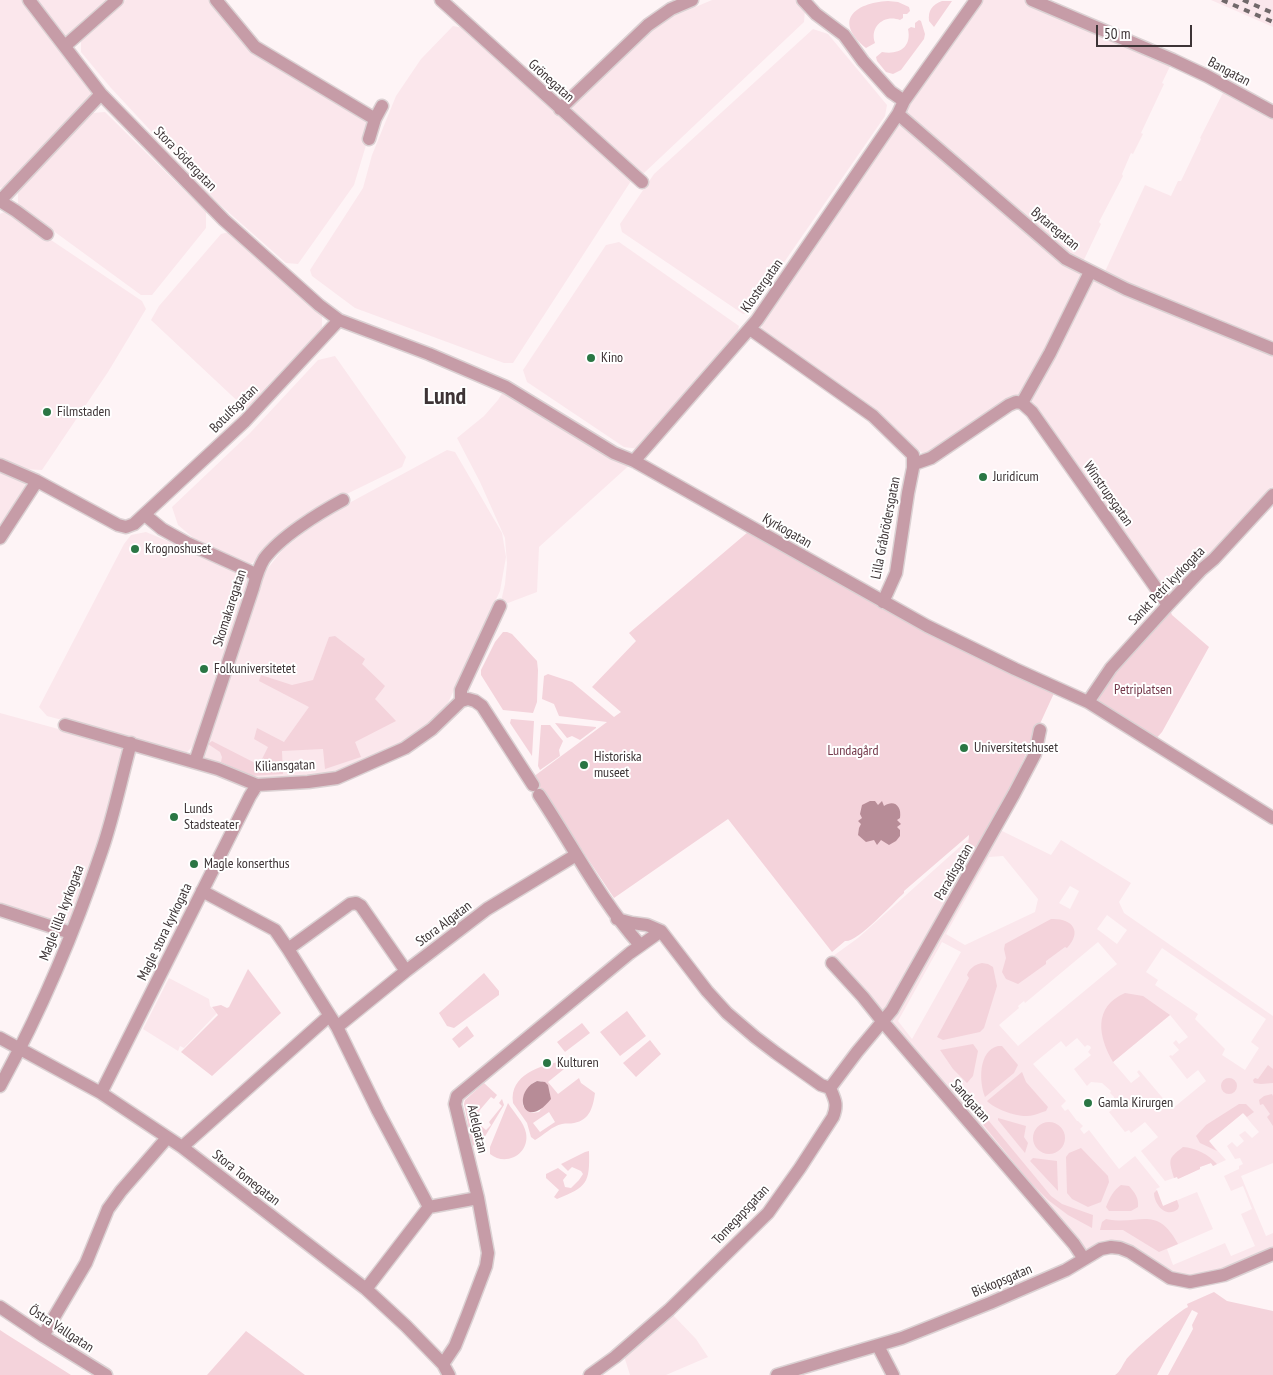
<!DOCTYPE html>
<meta charset="utf-8">
<style>
body{margin:0}
#map{position:relative;width:1273px;height:1375px;overflow:hidden;background:#fef4f6;font-family:"PT Sans Narrow",sans-serif}
canvas{display:block}
.scale{position:absolute;left:1096px;top:25px;width:96px;height:22px;box-sizing:border-box;border:2px solid #3d3436;border-top:0;padding-left:6px;font-size:15px;line-height:18px;white-space:nowrap;color:#3d3436;-webkit-text-stroke:4px #fff;paint-order:stroke}
</style>
<div id="map">
<canvas width="1273" height="1375"></canvas>
<div class="scale">50 m</div>
</div>
<script>
const context = document.querySelector('canvas').getContext('2d');
context.lineJoin = 'round';
function paint(path, color) { context.fillStyle = color; context.fill(path, 'evenodd'); }
function trace(path, color, width, dash) { context.strokeStyle = color; context.lineWidth = width; context.lineCap = dash ? 'butt' : 'round'; context.setLineDash(dash || []); context.stroke(path); }
function drawText(font, color, halo, rows, align = 'center') {
  context.font = font + ' "PT Sans Narrow",sans-serif'; context.lineWidth = 4; context.setLineDash([]); context.textBaseline = 'middle'; context.strokeStyle = halo; context.fillStyle = color; for (const [text, x, y, turn = 0] of rows) {
    context.save(); context.translate(x, y); context.rotate((+turn || 0) * Math.PI / 180); context.textAlign = isNaN(turn) ? turn : align; if (halo) context.strokeText(text, 0, 0); context.fillText(text, 0, 0); context.restore();
  }
}
paint(new Path2D(`
 M0,0H22L93,92L88,104L10,185L0,188Z
 M29,0H117L65,46Z
 M126,0H209L251,52L370,121V132L354,185L298,264L286,263L218,203L111,88L81,52V37Z
 M712,0H796L805,10L804,22L644,173L635,172L573,116L572,106L662,21Z
 M976,0H1032L1173,60L1162,83L1164,84L1141,133L1143,134L1133,154L1131,153L1122,174L1123,176L1099,222L1101,224L1080,268L901,109Z
 M1211,0H1273V27Z
 M453,26L464,28L631,181L513,363H504L355,308L312,276L310,270L363,188L372,155L396,96L421,59Z
 M813,29L828,34L887,105L885,116L749,313L743,314L622,232L620,224L654,174Z
 M1226,87L1273,112V349L1102,278L1145,185L1171,196L1178,181H1181L1201,139L1200,138Z
 M105,112L206,212V228L152,295H141L18,205V191L92,113Z
 M905,124L1068,265L1273,352V486L1172,595L1165,596L1026,407L1011,408L927,457L869,409L762,332L761,320L893,128Z
 M4,212L45,236L142,301L146,309L108,372L42,470L23,469L0,460V214Z
 M229,232L322,315V328L246,409L151,320L159,306L221,234Z
 M619,242L739,326L736,338L639,449L624,447L527,382L523,370L606,245Z
 M335,356L406,457L402,467L318,508L274,543L251,564L240,562L197,541L178,525L172,507L250,433L318,360Z
 M506,387L634,461L539,547L537,592L500,606L505,584L507,563L505,538L480,482L457,438L484,416L498,400Z
 M447,450L455,452L502,533L506,557L500,591L447,705L434,723L403,743L344,771L268,781L203,758L265,572L283,549L327,515Z
 M0,472L22,480L27,488L0,531Z
 M146,532L247,574L250,584L196,743L186,753L47,716L39,707L124,544L131,535Z
 M0,713L124,747L126,753L87,888L73,923L64,929L0,905Z
 M996,828L1051,855L1061,840L1131,883L1119,902L1124,913L1273,1016V1163L1241,1176L1266,1236L1273,1233V1254L1190,1282L1120,1248L1084,1259L829,959L858,938L973,835ZM1003,856L1038,899L1035,912L965,945L946,934L989,857ZM1070,886L1079,891L1070,909L1059,903ZM1107,915L1127,930L1117,944L1097,929ZM942,942L961,952L912,1039L898,1021ZM1098,942L1117,964L1018,1046L999,1025L1019,1008L1018,1006L1024,1001L1025,1003ZM1162,948L1266,1019L1251,1042L1259,1048L1245,1070L1222,1055L1225,1049L1195,1019L1198,1014L1155,985L1158,980L1146,972ZM1170,1015L1188,1037L1179,1044L1176,1040L1173,1043L1179,1050L1172,1056L1171,1055L1169,1056L1187,1079L1198,1070L1206,1081L1172,1109L1139,1070L1137,1072L1140,1076L1131,1083L1113,1062ZM1077,1038L1085,1047L1087,1045L1090,1046L1091,1048L1088,1052L1091,1055L1074,1069L1087,1086L1091,1082L1102,1083L1111,1091L1110,1093L1114,1097L1113,1109L1109,1112L1125,1132L1129,1130L1131,1133L1145,1122L1158,1137L1141,1151L1165,1181L1177,1177L1178,1179L1200,1169V1167L1211,1163L1213,1166L1226,1160L1209,1141L1243,1113L1252,1124L1259,1132L1252,1138L1245,1131L1239,1135L1244,1141L1237,1147L1232,1142L1227,1146L1235,1159L1240,1158L1243,1164L1239,1166V1169L1224,1176L1231,1191L1243,1186L1252,1209L1241,1214L1255,1246L1231,1256L1225,1243L1173,1265L1167,1249L1213,1229L1197,1192L1163,1206L1156,1189L1160,1187L1135,1156L1119,1169L1089,1130L1084,1134L1080,1129L1083,1126L1078,1121H1077L1068,1109L1065,1111L1061,1106L1066,1101L1033,1064L1061,1041L1066,1047Z
 M169,978L209,999L210,1006L217,1013L184,1048L180,1046L178,1051L143,1029Z
 M674,1316L696,1339L708,1357L666,1375H630L624,1356L669,1317Z`), '#fbe7ec');
paint(new Path2D(`
 M888,1L898,2L909,7L910,11L907,14H903V18L900,20C885,14 869,26 875,43L866,48C833,21 854,3 888,1Z
 M942,1H952L934,27L929,21C928,10 932,5 942,1Z
 M919,20L921,21L925,34L924,39L901,70L893,74L886,72L877,61L876,57L882,52C898,55 912,48 908,29L911,27L915,28V23Z
 M748,532L945,642L1055,691L988,837L969,862L962,855L968,847L969,835L904,891V893C893,903 857,943 845,941L832,952L728,819L614,898L533,777L607,722L559,716L554,704L542,699L544,676L548,674L572,682L614,717L621,712L592,687L636,641L629,633Z
 M1168,605L1172,615L1209,647L1162,732L1153,742L1088,702Z
 M503,632H507L512,634L537,661L538,670L537,702L533,713L503,710L481,675V670L495,642Z
 M335,636L365,659L362,664L385,686L375,699L396,721L355,742L361,757L325,769L323,749L282,751L283,774L251,776L221,762L222,757L220,752L208,744L212,741L259,765L268,747L254,739L257,728L284,742L309,707L259,681L261,675L292,685L313,680L329,637Z
 M511,719L534,721L532,756L510,723Z
 M555,723L596,727V728L580,740L572,736L567,738Z
 M541,725H550L563,741L559,750L560,756L540,770L538,766Z
 M1051,919C1072,918 1083,931 1067,948L1065,947L1046,961V964L1018,984L1006,979L1002,972L1006,958L1004,949L1005,944Z
 M982,963L988,964L993,967L997,986L984,1028L980,1032L943,1040L937,1037L969,978L967,975C970,968 974,965 982,963Z
 M248,969L281,1013L212,1076L181,1052L218,1015L212,1007L221,1005L227,1008L229,1007Z
 M484,973L499,991V995L454,1028L447,1026L439,1013Z
 M1125,993L1143,996L1170,1015L1113,1062C1098,1036 1093,1007 1125,993Z
 M627,1011L646,1036L620,1056L600,1032Z
 M582,1023L590,1033L565,1052L557,1042Z
 M467,1026L474,1036L459,1048L452,1039Z
 M650,1040L661,1054L636,1077L623,1063Z
 M973,1044L978,1051L973,1076L967,1083L953,1069L940,1050Z
 M998,1046H1002L1018,1065L1014,1073L985,1097C979,1082 978,1051 998,1046Z
 M562,1061H566L569,1065L548,1082L558,1094L579,1078L581,1083L595,1093C593,1107 590,1120 574,1123C570,1124 566,1123 562,1124C552,1126 544,1135 535,1140L531,1137L527,1123L513,1103C509,1074 541,1066 562,1061ZM537,1081H541L549,1090L550,1098L539,1112L532,1113L523,1106C522,1095 527,1085 537,1081ZM549,1112L555,1122L540,1132L533,1123Z
 M1268,1065L1273,1069V1083L1261,1084L1254,1083L1253,1080L1255,1078L1258,1079Z
 M1022,1072L1026,1082L1048,1107L1046,1111C1041,1112 1039,1114 1034,1115C1021,1119 996,1110 987,1101Z
 M1221 1086a8 8 0 1 1 16 0a8 8 0 1 1-16 0Z
 M484,1083L497,1095L494,1099L491,1097L479,1111L480,1113L474,1120L486,1130L491,1125L489,1122L502,1106L499,1103L502,1099L504,1105L481,1143L472,1146L464,1104L465,1100Z
 M960,1086L1051,1196L1062,1204L1093,1215L1092,1228L1068,1215L1048,1200L1029,1181L955,1090Z
 M1272,1094L1273,1096V1126L1267,1117L1270,1114L1263,1104L1260,1105L1259,1100L1264,1096Z
 M508,1103C514,1113 524,1122 526,1133C530,1154 506,1167 490,1154V1147Z
 M1239,1104H1246L1254,1112L1247,1117L1243,1113L1209,1141L1217,1151L1200,1143L1196,1136L1206,1125Z
 M998,1118L1026,1126L1024,1137L1028,1143L1025,1153L998,1120Z
 M1033 1138a16 16 0 1 1 32 0a16 16 0 1 1-32 0Z
 M1183,1147C1196,1148 1208,1154 1217,1164L1213,1166L1211,1163L1200,1167V1169L1178,1179L1177,1177L1174,1178C1169,1160 1167,1159 1183,1147Z
 M1081,1148L1108,1176L1109,1182L1101,1202L1088,1207L1072,1199L1067,1193L1066,1157L1069,1153Z
 M589,1151C590,1183 587,1187 557,1199L554,1197L559,1190L546,1178V1174L558,1168L567,1175L563,1180L565,1187L571,1188L579,1180L583,1174L581,1171L572,1167L568,1171L561,1164L585,1152Z
 M1033,1158L1057,1161L1058,1191L1030,1161Z
 M1121,1185L1129,1186C1135,1193 1139,1198 1138,1207L1131,1211H1109L1106,1207C1110,1197 1113,1191 1121,1185Z
 M1157,1190L1163,1206L1177,1200L1179,1206L1178,1209C1166,1219 1154,1204 1154,1193Z
 M1106,1219C1140,1226 1156,1204 1178,1244L1159,1252L1123,1230H1100L1102,1222Z
 M1214,1292L1227,1301L1273,1311V1375H1168L1193,1329L1192,1325L1198,1313L1192,1310L1157,1375H1115C1121,1371 1122,1365 1126,1360C1132,1351 1180,1310 1188,1307L1187,1304Z
 M0,1330L6,1334L71,1375H0Z
 M246,1331L305,1375H207Z`), '#f4d3db');
paint(new Path2D(`
 M870,801H875L878,805L882,801L884,806C894,799 902,806 900,818L897,820L901,824L897,827L900,830V836L896,841L889,845L881,840L877,845L874,840L866,842L858,835L859,828L861,824L858,821L862,818L860,814L862,805Z
 M537,1081L545,1082L548,1085L551,1099C524,1133 511,1092 537,1081Z`), '#b78c97');
const minor = new Path2D(`
 M29,0L101,94L224,220L319,305L339,320L429,354L506,387L614,453L634,461L927,626L1015,669L1088,702L1273,818
 M216,0L255,47L375,119
 M441,0L642,182
 M803,0L816,14L844,35L863,61L891,92L904,101
 M1032,0L1173,60L1207,76L1273,112
 M65,46L117,0
 M560,109L648,25L671,9L692,0
 M898,114L1066,259L1126,289L1273,349
 M369,139L375,119L382,106
 M0,201L101,94
 M0,201L16,211L47,234
 M750,329L873,416L913,455V468L908,493L896,573L883,602
 M1022,403L1032,412L1168,605
 M1022,403L1050,353L1090,272
 M634,461L757,320L898,114L904,101L976,0
 M914,464L931,458L1009,405L1016,402L1022,403
 M0,465L37,481L118,525L126,527L134,524L245,421L339,320
 M145,515L162,529L187,543L251,572L255,576
 M0,538L37,481
 M461,701V690L500,606
 M1088,702L1111,668L1168,605L1201,570L1214,559L1273,495
 M65,725L218,769L257,785L308,782L337,778L405,748L432,729L461,701L468,699L475,701L482,706L533,785
 M195,762L253,588C256,577 258,569 264,559C280,537 319,513 343,500
 M539,795C573,846 600,900 640,945
 M202,891L275,930L288,949L337,1027L378,1111L429,1207
 M0,910L71,933
 M617,919L632,923L647,925L661,931L707,991L727,1013L755,1037L776,1053L821,1085L830,1088
 M288,949L350,904L356,903L361,906L406,971
 M832,963L863,997L883,1022L1074,1244L1084,1259
 M337,1027L406,971L487,909L576,855
 M0,1038L101,1093L182,1147L366,1289L406,1326L443,1364L449,1375
 M0,1086C41,1011 75,931 102,850C114,815 121,779 131,743
 M830,1088L857,1052L892,1010L1014,794L1035,754L1040,730
 M101,1093L250,796L257,785
 M182,1147L329,1016
 M366,1289L429,1207L478,1198
 M0,1307L43,1336L106,1375
 M43,1336L86,1263L108,1209L121,1191L167,1138
 M878,1346L893,1375
 M443,1364L455,1346L467,1316L486,1266L488,1253L478,1198L455,1104L457,1096L630,953L661,931
 M590,1375L615,1357L669,1310L768,1213L800,1168L833,1117C838,1104 835,1100 830,1088
 M777,1375L902,1338L990,1303L1066,1270L1101,1249L1111,1247L1120,1248L1130,1252L1170,1278L1190,1282L1224,1275L1273,1254`);
trace(minor, '#dbd1d3', 15);
trace(minor, '#c69ca7', 12);
trace(new Path2D(`
 M1222,0L1273,22
 M1243,0L1273,13`), '#71686a', 4, [6, 6]);
for (const [x, y, r, color] of [
 [591,358,5,"#2a7644"],
 [47,412,5,"#2a7644"],
 [983,477,5,"#2a7644"],
 [135,549,5,"#2a7644"],
 [204,669,5,"#2a7644"],
 [964,748,5,"#2a7644"],
 [584,765,5,"#2a7644"],
 [174,817,5,"#2a7644"],
 [194,864,5,"#2a7644"],
 [547,1063,5,"#2a7644"],
 [1088,1103,5,"#2a7644"]
]) { const dot = new Path2D(); dot.arc(x, y, r, 0, 2 * Math.PI); context.fillStyle = color; context.fill(dot); trace(dot, '#fff', 2); }
drawText('14px', '#3d3436', '#fff', [
 ["Bangatan",1229,72,28],
 ["Grönegatan",551,81,42],
 ["Stora Södergatan",185,159,46],
 ["Bytaregatan",1055,229,40],
 ["Klostergatan",762,286,-55],
 ["Botulfsgatan",234,409,-45],
 ["Winstrupsgatan",1108,494,55],
 ["Lilla Gråbrödersgatan",886,528,-79],
 ["Kyrkogatan",787,531,30],
 ["Sankt Petri kyrkogata",1167,586,-46],
 ["Skomakaregatan",230,608,-72],
 ["Kiliansgatan",285,766,-2],
 ["Paradisgatan",954,872,-60],
 ["Magle lilla kyrkogata",62,913,-69],
 ["Stora Algatan",444,924,-37],
 ["Magle stora kyrkogata",165,932,-64],
 ["Sandgatan",970,1101,49],
 ["Adelgatan",477,1129,77],
 ["Stora Tomegatan",246,1178,38],
 ["Tomegapsgatan",741,1215,-47],
 ["Biskopsgatan",1002,1281,-23],
 ["Östra Vallgatan",61,1329,33]
]);
drawText('14px', '#3d3436', '#fff', [
 ["Kino",601,358],
 ["Filmstaden",57,412],
 ["Juridicum",993,477],
 ["Krognoshuset",145,549],
 ["Folkuniversitetet",214,669],
 ["Universitetshuset",974,748],
 ["Historiska",594,757],
 ["museet",594,773],
 ["Lunds",184,809],
 ["Stadsteater",184,825],
 ["Magle konserthus",204,864],
 ["Kulturen",557,1063],
 ["Gamla Kirurgen",1098,1103]
], 'left');
drawText('14px', '#73384a', '#fff', [
 ["Petriplatsen",1143,690],
 ["Lundagård",853,751]
]);
drawText('bold 24px', '#3d3436', '#fff', [
 ["Lund",445,397]
]);
</script>
